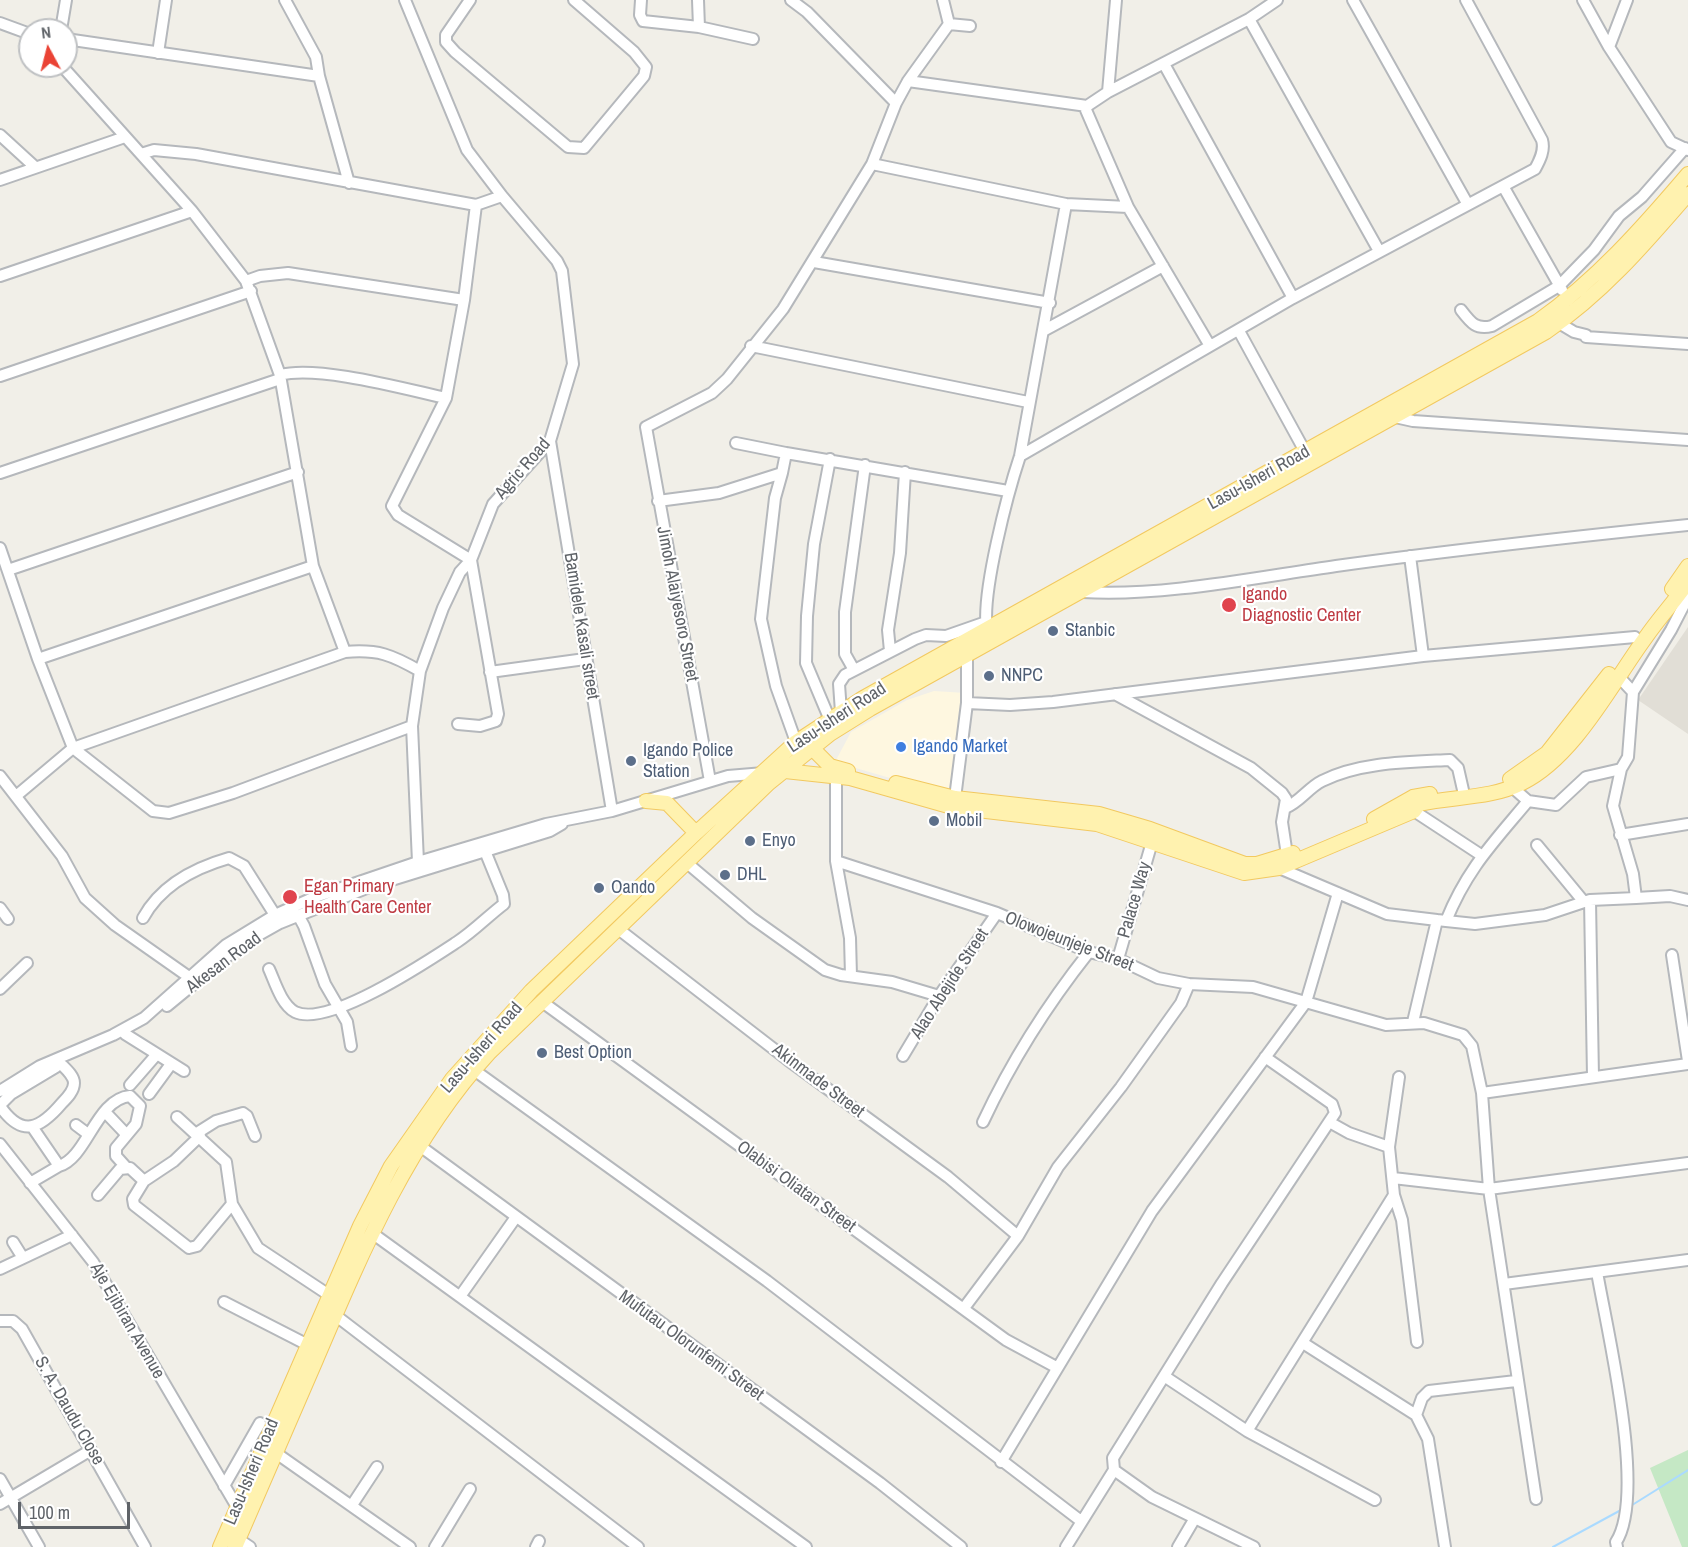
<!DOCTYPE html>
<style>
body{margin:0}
#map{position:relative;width:1688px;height:1547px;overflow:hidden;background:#f1efe8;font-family:"Archivo Narrow",sans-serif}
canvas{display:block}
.north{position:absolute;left:18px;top:18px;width:60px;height:60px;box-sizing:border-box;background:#fff;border:2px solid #bfc1c3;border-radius:50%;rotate:353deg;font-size:16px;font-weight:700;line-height:24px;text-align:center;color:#5f6368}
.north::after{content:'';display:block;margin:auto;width:21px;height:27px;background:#ea4335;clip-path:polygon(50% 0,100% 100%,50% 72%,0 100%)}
.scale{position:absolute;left:18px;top:1502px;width:112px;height:27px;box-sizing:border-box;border:3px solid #5f6368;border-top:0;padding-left:8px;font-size:18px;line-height:21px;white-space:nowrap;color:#5f6368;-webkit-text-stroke:4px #fff;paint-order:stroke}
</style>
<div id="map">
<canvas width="1688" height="1547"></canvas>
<div class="north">N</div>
<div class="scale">100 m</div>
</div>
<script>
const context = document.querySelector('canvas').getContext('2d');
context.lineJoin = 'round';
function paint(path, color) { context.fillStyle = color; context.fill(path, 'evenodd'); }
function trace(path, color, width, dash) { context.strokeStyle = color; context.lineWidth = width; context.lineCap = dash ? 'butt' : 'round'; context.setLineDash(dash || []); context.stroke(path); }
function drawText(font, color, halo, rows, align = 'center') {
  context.font = font + ' "Archivo Narrow",sans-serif'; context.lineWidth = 4.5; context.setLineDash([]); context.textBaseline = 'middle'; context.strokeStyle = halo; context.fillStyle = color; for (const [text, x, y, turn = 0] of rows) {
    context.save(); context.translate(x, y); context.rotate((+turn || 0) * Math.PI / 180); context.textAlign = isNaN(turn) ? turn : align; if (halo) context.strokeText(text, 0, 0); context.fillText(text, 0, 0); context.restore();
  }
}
paint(new Path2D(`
 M934,691L966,693L952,796L835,762L851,732L907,700Z`), '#fef7e0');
paint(new Path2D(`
 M1688,627V734L1638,700Z`), '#e1ded6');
paint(new Path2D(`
 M1688,1450V1547H1682L1650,1468Z`), '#c5e8c5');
trace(new Path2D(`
 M1629,1507L1688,1470
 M1553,1547L1621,1510`), '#aadaff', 2);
const minor = new Path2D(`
 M285,0L316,57L319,76
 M405,0L467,150L502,196L557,261L562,271L573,364L550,441L493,504L471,560L460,572L443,608L420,671L412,726L418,862
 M470,0L446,35V42L455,52L568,147L584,148L644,76L646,67L634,52L574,0
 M641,0L640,15L643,21L699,27L753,39
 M698,0L699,27
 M791,0L807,12L896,103
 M1353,0L1467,203
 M1583,0L1609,47L1671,142L1688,150
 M1249,19L1379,251
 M0,23L30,34
 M949,24L970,26
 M61,30L66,0
 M66,39L319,76L349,183
 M1609,47L1627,0
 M158,53L166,0
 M1164,64L1293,298
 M62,66L192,211L246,281L280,375L313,566L345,652C378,649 392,655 420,671
 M908,81L1087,106L1108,92L1249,19L1277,0
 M1108,92L1116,0
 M1087,106L1086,110L1128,207L1210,346
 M0,135L35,167
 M141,154L154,150L196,154L476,205L502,196
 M872,164L1066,204L1128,207
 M0,180L125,137
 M1503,186L1562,290
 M814,262L1050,303
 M0,276L192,211
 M246,281L260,276L288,273L464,300
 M1461,310C1471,323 1476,330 1492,326L1559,286L1594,250L1619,216L1642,197L1685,148
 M1559,323L1574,332L1586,335V337L1688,344
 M1043,331L1163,266
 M1239,331L1308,457
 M751,346L1028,402
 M280,375C318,365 405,389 446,398
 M0,376L251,291
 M1395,417L1413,421L1688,440
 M550,441L612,811
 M736,443L786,453
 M1020,456L1293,298L1535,169C1540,160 1545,150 1542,140L1466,0
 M0,473L280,379
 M782,473L775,498L761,619L776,686L796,742
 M658,501L719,493L782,473L786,453L1008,491
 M0,548L38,659L73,748L153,811L169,813L233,793L412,726
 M1410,556L1423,656
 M8,570L298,472
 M1083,592C1161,597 1258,577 1336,566C1453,550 1571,537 1688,525
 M987,629C981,594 1008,492 1020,456L1066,204
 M890,651L888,630L900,553L905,472
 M38,659L313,566
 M854,670L845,654V612L865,465
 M490,672L585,659
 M1619,677L1633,692L1628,757L1621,769L1613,806L1633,874L1636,898L1670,896L1688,900
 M1633,692L1671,630L1688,597
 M1115,694L1251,768L1282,793L1286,799L1282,822L1287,855
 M967,703L1010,705L1053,702L1423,656L1635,637
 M841,712L839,684L845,675L915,639L926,635L946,636L986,622
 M830,720L806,663L807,616L814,544L830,459
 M458,724L480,726L496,721L498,714L471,560L398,515L392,506L446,398L464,300L476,205
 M0,776L62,856L85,898L115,925L189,977
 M836,776V861L850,938L851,976
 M710,781L646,427L712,393L727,379L783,309L872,164L896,103L908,81L949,24L943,0
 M1512,787L1528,801L1556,805L1586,777L1621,769
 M16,796L73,748L345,652
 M955,798L967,703V654
 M1285,808C1300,802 1308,788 1322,781C1360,762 1409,762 1450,760L1458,768L1463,790
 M1414,811L1481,855
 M1620,835L1688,824
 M1537,845L1584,902
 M836,861L997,913L1089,952L1118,959L1158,978L1189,984L1253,987L1386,1025L1424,1023L1463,1035L1472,1046L1482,1093L1489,1189L1536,1499
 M687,863L752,918L825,970L841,975L892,982L939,996
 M1279,868L1387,914L1437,920
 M1590,900L1593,1077
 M0,908L8,919
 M298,915L304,926L325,984L347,1022L351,1046
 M143,918C161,885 194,868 229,858L244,866L275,915
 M1446,921L1475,924L1545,915L1590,900L1636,898
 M617,928L788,1060L948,1177L1018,1236
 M1672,955L1688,1061
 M1118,959L1152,842
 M269,969C275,982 281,1004 295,1012C328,1028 428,961 457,942C474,931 488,916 504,904L503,895L485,851
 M0,989L27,963
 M541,1001L1006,1340L1056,1367
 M167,1006L241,945L280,923L369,887L550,831L562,824
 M1413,1022L1437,920L1446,921C1467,869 1493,843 1528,801
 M125,1034L184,1071
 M903,1056L939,996L997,913
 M474,1070L767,1281L1081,1521
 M1399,1077L1389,1147L1394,1195L1402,1220L1417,1342
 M130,1085L157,1054
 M0,1091L40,1066L113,1035L144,1018L226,945L275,915L315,897L418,862L546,824L612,811L728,776L764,773
 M1482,1093L1688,1064
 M149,1094L171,1064
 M0,1105L11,1094L56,1067
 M0,1106C22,1138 40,1129 62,1103C67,1098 74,1091 74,1083C74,1076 66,1069 61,1064
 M106,1113L126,1134
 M177,1117L226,1162L232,1204L258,1248L329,1295
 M983,1122C1012,1060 1047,1005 1089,952
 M1331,1123L1349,1133L1389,1147
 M76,1125L88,1134
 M197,1133L216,1121L243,1113L247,1116L255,1136
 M0,1144L93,1262L237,1507
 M420,1146L880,1483L961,1547
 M59,1166C87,1158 96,1099 130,1096L140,1106L136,1124L116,1148V1156L125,1166
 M1393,1178L1489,1189L1688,1163
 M144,1181L174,1161L200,1136
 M30,1183L59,1166L33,1128
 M98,1195L120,1169L130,1168L144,1181L133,1199L134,1205L189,1248L197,1246L232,1204
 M372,1233L806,1547
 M13,1242L23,1258
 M0,1269L72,1235
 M1597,1272C1607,1331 1647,1494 1616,1542L1617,1547
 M1504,1284L1688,1260
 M461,1295L516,1217
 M224,1302L308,1345
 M964,1308L1018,1236L1058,1167L1121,1087L1181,1003L1189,984
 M335,1315L638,1547
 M0,1321H13L22,1329L145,1547
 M1303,1343L1416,1415L1428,1439L1445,1547
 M1164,1376L1247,1431L1375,1500
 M1416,1415L1422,1398L1429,1391L1516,1381
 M1247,1431L1394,1195
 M276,1453L410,1547
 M1001,1462L1152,1211L1306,1002L1338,893
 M1114,1470L1152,1497L1254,1547
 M0,1479L39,1547
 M224,1486L260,1423
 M0,1504L91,1450
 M352,1505L377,1467
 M238,1539L250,1547
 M435,1547L470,1489
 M536,1547L539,1541
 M1066,1547L1114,1470L1113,1458L1222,1283L1335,1113L1332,1104L1265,1057
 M1178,1547L1195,1518`);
const major = new Path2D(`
 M1672,589L1688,566
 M813,749L830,766L848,771
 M785,771L850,778L952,807L1097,824L1244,873L1279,868L1414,811L1419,804C1454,796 1490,799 1522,783C1575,757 1612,683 1646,637C1659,618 1675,601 1688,582
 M1510,779L1547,753L1609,674
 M896,783L955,798L1099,814L1150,829L1245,864H1257L1293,853
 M646,801L667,803L696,833
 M1374,819L1413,797L1430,794
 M220,1547L360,1226L391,1166L452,1079L531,991L696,833L796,742L863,698L1538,321C1596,280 1642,228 1688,174
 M235,1547C262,1484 289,1422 316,1360C362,1252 409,1140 489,1053L769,783L830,734L870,709L1546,332C1602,294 1644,245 1688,194`);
trace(minor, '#b5b8bc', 14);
trace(major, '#f2c960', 16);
trace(minor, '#fff', 10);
trace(major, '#fff2af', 14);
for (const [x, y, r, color] of [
 [1229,605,8,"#e0444e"],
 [1053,631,6,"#5c6f8a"],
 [989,676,6,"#5c6f8a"],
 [901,747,6,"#3f7fe0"],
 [631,761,6,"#5c6f8a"],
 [934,821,6,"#5c6f8a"],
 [750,841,6,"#5c6f8a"],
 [725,875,6,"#5c6f8a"],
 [599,888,6,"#5c6f8a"],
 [290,897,8,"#e0444e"],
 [542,1053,6,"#5c6f8a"]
]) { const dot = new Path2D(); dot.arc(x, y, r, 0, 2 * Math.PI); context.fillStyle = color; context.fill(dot); trace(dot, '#fff', 2); }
drawText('18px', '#5f6368', '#fff', [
 ["Agric Road",523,469,-49],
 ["Lasu-Isheri Road",1259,478,-29],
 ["Jimoh Alaiyesoro Street",677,604,79],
 ["Bamidele Kasali street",581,626,81],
 ["Lasu-Isheri Road",837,718,-33],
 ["Palace Way",1135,900,-74],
 ["Olowojeunjeje Street",1069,942,21],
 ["Akesan Road",224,963,-37],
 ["Alao Abejide Street",950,984,-57],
 ["Lasu-Isheri Road",482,1048,-49],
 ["Akinmade Street",818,1081,37],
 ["Olabisi Oliatan Street",796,1187,36],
 ["Aje Ejibiran Avenue",127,1321,60],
 ["Mufutau Olorunfemi Street",691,1346,36],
 ["S. A. Daudu Close",69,1411,60],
 ["Lasu-Isheri Road",252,1472,-67]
]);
drawText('18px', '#be3a42', '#fff', [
 ["Igando",1242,595],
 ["Diagnostic Center",1242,616],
 ["Egan Primary",304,887],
 ["Health Care Center",304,908]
], 'left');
drawText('18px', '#4e5e75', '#fff', [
 ["Stanbic",1065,631],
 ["NNPC",1001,676],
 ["Igando Police",643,751],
 ["Station",643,772],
 ["Mobil",946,821],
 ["Enyo",762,841],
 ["DHL",737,875],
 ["Oando",611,888],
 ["Best Option",554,1053]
], 'left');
drawText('18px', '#366cbe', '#fff', [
 ["Igando Market",913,747]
], 'left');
</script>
